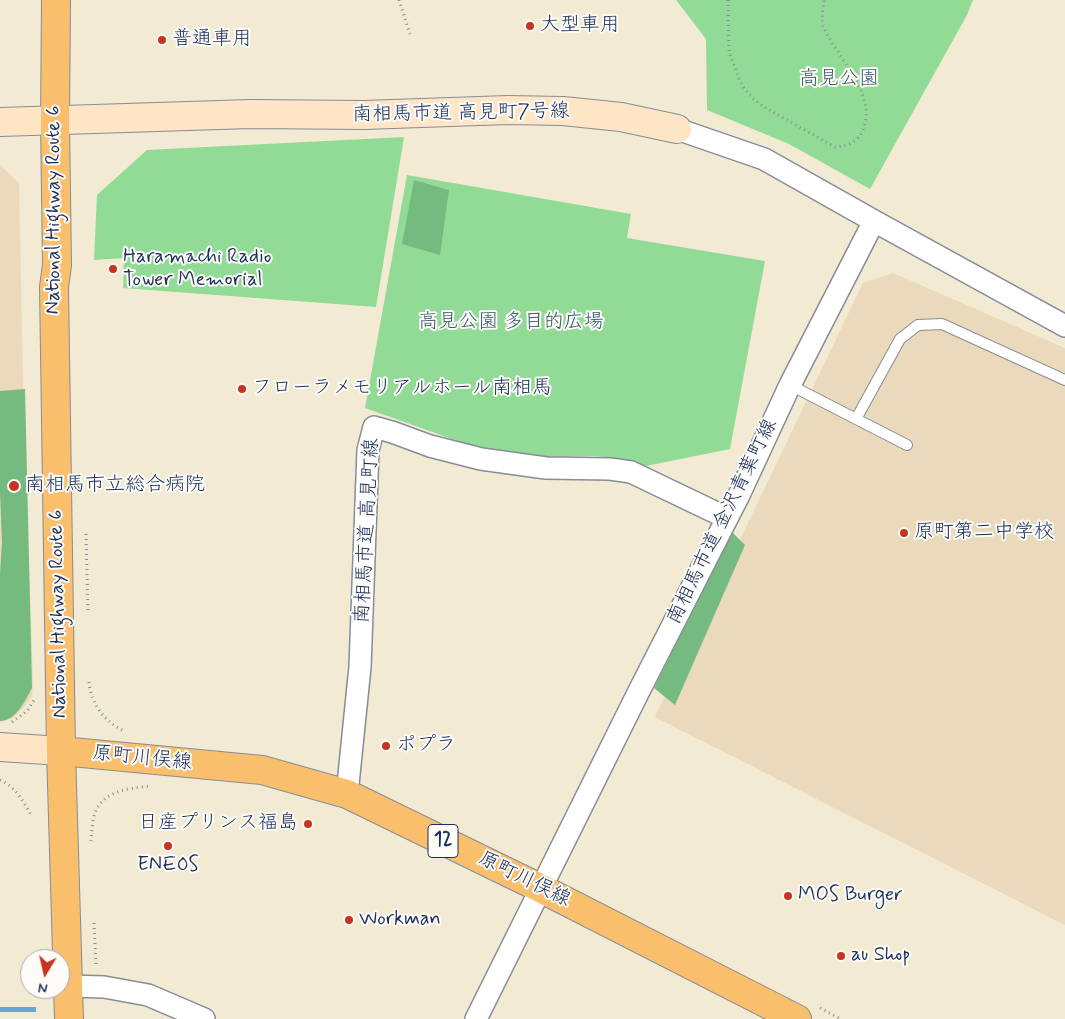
<!DOCTYPE html>
<meta charset="utf-8">
<style>
body{margin:0}
#map{position:relative;width:1065px;height:1019px;overflow:hidden;background:#f2ead2;font-family:Mynerve,sans-serif}
canvas{display:block}
.north{position:absolute;left:20px;top:949px;width:50px;height:50px;box-sizing:border-box;background:#fdfcf7;border:1px solid #a3aaba;border-radius:50%;rotate:189deg;font-size:14px;font-weight:700;line-height:20px;text-align:center;color:#1b2f5e}
.north::after{content:'';display:block;margin:auto;width:18px;height:22px;background:#c8321e;clip-path:polygon(50% 0,100% 100%,50% 72%,0 100%)}
</style>
<div id="map">
<canvas width="1065" height="1019"></canvas>
<div class="north">N</div>
</div>
<script>
const context = document.querySelector('canvas').getContext('2d');
context.lineJoin = 'round';
function paint(path, color) { context.fillStyle = color; context.fill(path, 'evenodd'); }
function trace(path, color, width, dash) { context.strokeStyle = color; context.lineWidth = width; context.lineCap = dash ? 'butt' : 'round'; context.setLineDash(dash || []); context.stroke(path); }
function drawText(font, color, halo, rows, align = 'center') {
  context.font = font + ' Mynerve,"Klee One",sans-serif'; context.lineWidth = 4; context.setLineDash([]); context.textBaseline = 'middle'; context.strokeStyle = halo; context.fillStyle = color; for (const [text, x, y, turn = 0] of rows) {
    context.save(); context.translate(x, y); context.rotate((+turn || 0) * Math.PI / 180); context.textAlign = isNaN(turn) ? turn : align; if (halo) context.strokeText(text, 0, 0); context.fillText(text, 0, 0); context.restore();
  }
}
paint(new Path2D(`
 M0,165L19,183L23,384L33,684L32,696L25,706L13,718L0,722Z
 M893,273L1065,348V925L655,717L863,283Z`), '#ead9ba');
paint(new Path2D(`
 M676,0H973L967,15L870,189L789,144L707,110L706,39Z
 M404,137L376,307L123,288L124,258L94,260L97,195L147,150Z
 M407,175L631,214L627,238L765,261L730,449L641,467L621,459L594,456L535,457L480,449L365,408Z`), '#92db96');
paint(new Path2D(`
 M414,180L449,190L440,255L402,244Z
 M25,389L32,688C25,701 16,721 0,721V574L2,542L0,492V391Z
 M732,532L745,545L675,705L654,688Z`), '#75bb7f');
paint(new Path2D(`
 M0,1007H36V1012H0Z`), '#6ba0d8');
const lane = new Path2D(`
 M790,385L907,445
 M856,419L900,339L918,325L942,324L1065,380`);
const street = new Path2D(`
 M677,129L764,159L874,221
 M347,794L360,667L368,450L374,427L392,432L430,446L481,459L546,468L610,469L631,472L727,518
 M68,986L104,987L148,995L204,1019
 M476,1019L639,691L739,495L790,385L874,221L1065,326`);
const secondary = new Path2D(`
 M0,122L251,114L364,115L508,110L563,111L621,117L677,129
 M0,747L61,751`);
const primary = new Path2D(`
 M61,751L262,770L347,794L540,888L797,1019`);
const highway = new Path2D(`
 M56,0L55,121L57,265L54,287L61,751L69,1019`);
trace(lane, '#868c98', 12);
trace(street, '#868c98', 24);
trace(secondary, '#868c98', 30);
trace(primary, '#868c98', 30);
trace(highway, '#868c98', 30);
trace(new Path2D(`
 M399,0L410,34
 M728,0L729,51L738,77L744,88L752,98L764,107L835,147C847,146 858,142 863,130C878,94 837,58 823,26L822,19L824,0
 M86,534L88,612
 M89,682C91,704 104,721 124,731
 M12,722L27,711L34,700
 M0,780C16,787 24,802 32,817
 M91,841C92,831 92,819 96,810C106,790 131,788 151,786
 M94,923L96,965
 M820,1008L841,1019`), '#868c98', 3, [1, 4]);
trace(lane, '#fff', 10);
trace(street, '#fff', 21);
trace(secondary, '#fde5c5', 28);
trace(primary, '#f9bf6d', 28);
trace(highway, '#f9bf6d', 28);
for (const [x, y, r, color] of [
 [530,26,5,"#c8321e"],
 [162,40,5,"#c8321e"],
 [113,269,5,"#c8321e"],
 [242,389,5,"#c8321e"],
 [14,486,6,"#c8321e"],
 [904,533,5,"#c8321e"],
 [386,746,5,"#c8321e"],
 [308,824,5,"#c8321e"],
 [168,846,5,"#c8321e"],
 [788,896,5,"#c8321e"],
 [349,920,5,"#c8321e"],
 [841,956,5,"#c8321e"]
]) { const dot = new Path2D(); dot.arc(x, y, r, 0, 2 * Math.PI); context.fillStyle = color; context.fill(dot); trace(dot, '#fdfcf7', 2); }
for (const [x, y, w] of [
 [443,841,30]
]) { const box = new Path2D(); box.roundRect(x - w / 2, y - 16.5, w, 33, 4); context.fillStyle = '#fdfcf7'; context.fill(box); trace(box, '#1b2f5e', 1); }
drawText('bold 19px', '#1b2f5e', null, [
 ["12",443,841]
]);
drawText('20px', '#1b2f5e', '#fdfcf7', [
 ["大型車用",540,26],
 ["普通車用",172,40],
 ["Haramachi Radio",123,258],
 ["Tower Memorial",123,281],
 ["フローラメモリアルホール南相馬",252,389],
 ["南相馬市立総合病院",25,486],
 ["原町第二中学校",914,533],
 ["ポプラ",396,746],
 ["日産プリンス福島",298,824,"right"],
 ["ENEOS",168,866,"center"],
 ["MOS Burger",798,896],
 ["Workman",359,920],
 ["au Shop",851,956]
], 'left');
drawText('20px', '#395a6c', '#fdfcf7', [
 ["高見公園",839,80],
 ["高見公園 多目的広場",511,323]
]);
drawText('20px', '#1b2f5e', '#fdfcf7', [
 ["南相馬市道 高見町7号線",461,114,-1],
 ["National Highway Route 6",55,210,-90],
 ["南相馬市道 金沢青葉町線",723,522,-64],
 ["南相馬市道 高見町線",368,531,-87],
 ["National Highway Route 6",59,614,-91],
 ["原町川俣線",142,759,6],
 ["原町川俣線",524,880,26]
]);
</script>
